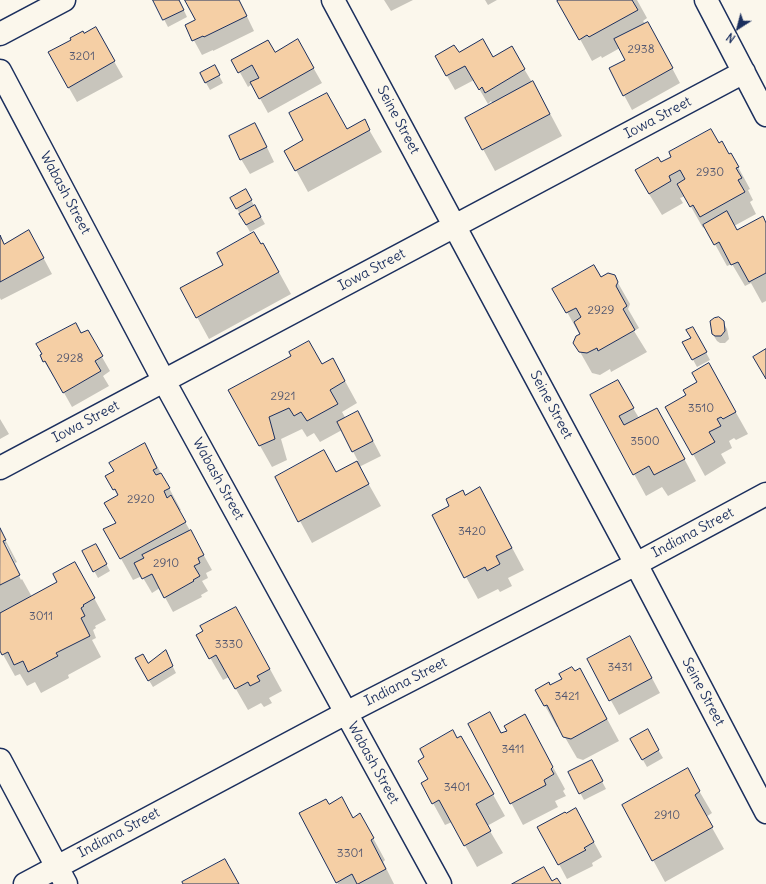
<!DOCTYPE html>
<style>
body{margin:0}
#map{position:relative;width:766px;height:884px;overflow:hidden;background:#fbf7ec;font-family:Delius,sans-serif}
canvas{display:block}
.north{position:absolute;left:718px;top:8px;width:40px;height:40px;-webkit-text-stroke:3px #fbf7ec;paint-order:stroke;rotate:216deg;font-size:11px;font-weight:700;line-height:16px;text-align:center;color:#1b2f5e}
.north::after{content:'';display:block;margin:auto;width:14px;height:18px;background:#1b2f5e;clip-path:polygon(50% 0,100% 100%,50% 72%,0 100%)}
</style>
<div id="map">
<canvas width="766" height="884"></canvas>
<div class="north">N</div>
</div>
<script>
const context = document.querySelector('canvas').getContext('2d');
context.lineJoin = 'round';
function paint(path, color) { context.fillStyle = color; context.fill(path, 'evenodd'); }
function trace(path, color, width, dash) { context.strokeStyle = color; context.lineWidth = width; context.lineCap = dash ? 'butt' : 'round'; context.setLineDash(dash || []); context.stroke(path); }
function drawText(font, color, halo, rows, align = 'center') {
  context.font = font + ' Delius,sans-serif'; context.lineWidth = 4; context.setLineDash([]); context.textBaseline = 'middle'; context.strokeStyle = halo; context.fillStyle = color; for (const [text, x, y, turn = 0] of rows) {
    context.save(); context.translate(x, y); context.rotate((+turn || 0) * Math.PI / 180); context.textAlign = isNaN(turn) ? turn : align; if (halo) context.strokeText(text, 0, 0); context.fillText(text, 0, 0); context.restore();
  }
}
paint(new Path2D(`
 M154,0H179L187,17L168,27Z
 M186,0H239L254,31L213,51V50L202,55L186,26L197,21Z
 M384,0H413L391,11Z
 M485,0H497L488,5Z
 M561,0H637L647,18L643,21L656,38L680,83L632,110L610,69L626,60L620,48L602,58L601,56L592,61L580,39Z
 M95,28L123,77L77,102L49,53Z
 M511,47L545,104L562,136L495,171L466,118L493,104L491,101L488,104L474,80L455,90L447,76L458,53L493,58Z
 M274,53L306,55L322,83L268,113L252,84L248,87L233,60Z
 M214,66L223,83L210,90L201,74Z
 M364,121L382,152L308,192L296,170Z
 M263,139L274,162L250,174L241,159Z
 M719,144L729,155L731,154L750,189L748,190L753,200L750,202L756,214L734,226L737,231L766,224V301L762,303L751,283L745,286L732,264L727,266L705,226L703,228L685,196L680,198L683,203L662,215L649,194L661,163Z
 M245,190L265,224L250,232L231,198Z
 M0,236L5,245L37,246L52,274L1,300L0,298Z
 M275,265L291,294L209,339L197,317Z
 M614,276L630,304L628,309L639,328L634,331L647,352L611,372L610,369L600,375L592,373L575,343L580,335L554,289Z
 M723,322L727,329L729,339L725,343H720L717,341L712,333Z
 M693,328L710,360L697,367L684,343L692,338Z
 M87,331L110,371L103,376L109,386L72,407L54,375L53,376L44,361L43,354Z
 M322,365L345,381L357,403L342,412L346,419L366,427L381,456L359,467L381,506L312,543L276,477L336,473L358,461L342,430L320,442L314,433L307,437L302,429L281,439L287,460L272,467L229,391Z
 M699,383L721,386L748,434L736,440L734,438L729,441L732,448L721,454L726,463L705,476L693,454L687,396Z
 M591,395L630,403L639,418L669,430L696,481L668,496L662,487L646,496Z
 M0,419L9,434L0,439Z
 M145,444L181,510L179,511L212,570L206,573L208,578L202,581L208,591L201,595L202,597L173,612L160,588L152,593L142,576L133,580L105,530L117,523L118,496L107,477L116,472Z
 M480,488L524,570L508,578L512,586L500,592L498,589L478,599L433,516Z
 M0,530L17,562L15,563L6,544H4L21,580L22,579L32,597L87,585L106,620L95,626L96,628L93,630L96,638L92,640L101,657L68,675L69,678L41,693L35,682L27,686L20,674L15,676L0,649Z
 M96,545L110,571L98,578L84,552Z
 M248,629L282,691L269,698L272,703L264,707L261,703L248,710L229,677L223,680L197,635Z
 M638,652L660,693L619,715L588,659Z
 M136,659L147,664L169,659L176,673L153,687Z
 M550,686L592,691L619,741L583,760L577,758L559,727H557L536,690Z
 M490,713L502,734L508,731L525,716L565,789L563,791L566,796L555,801L558,807L523,825L469,724Z
 M647,731L663,758L647,767L631,739Z
 M457,740L473,759L505,816L487,826L503,853L477,867L452,822L445,825L422,783L429,779Z
 M595,768L606,789L584,800L569,772Z
 M687,770L712,813L706,817L724,849L665,882L653,860Z
 M328,805L372,836L385,860L383,862L394,884H338L300,814Z
 M584,824L602,857L592,863L593,866L567,879L539,827Z`), '#0003');
const building = new Path2D(`
 M153,0H179L184,10L163,20Z
 M185,0H239L247,16L204,37L203,36L192,41L185,25L195,20Z
 M559,0H632L638,10L589,37L587,35L579,40L557,1Z
 M648,22L673,68L623,96L609,68L625,60L614,39Z
 M96,27L115,61L68,88L48,52L71,40L70,38L83,31L84,33Z
 M298,39L314,68L259,99L250,82L259,78L252,65L238,73L231,60L268,40L275,52Z
 M483,39L493,57L512,46L525,69L485,93L482,87L479,90L465,66L446,76L435,56L454,45L459,52Z
 M215,65L220,75L205,83L200,73Z
 M533,81L550,114L482,150L465,118Z
 M327,93L347,129L365,119L370,130L295,171L284,151L303,140L289,113Z
 M255,123L267,147L240,160L229,136Z
 M711,129L719,143L722,141L729,154L731,153L739,167L736,168L742,178L738,180L745,192L700,217L693,205L690,207L677,184L685,179L680,170L669,176L671,181L649,194L635,170L658,157L661,162L671,157L669,152Z
 M246,189L252,200L236,209L230,198Z
 M255,205L261,217L246,225L239,214Z
 M727,211L737,230L763,216L766,223V273L749,282L738,262L731,265L719,242L714,245L703,225Z
 M29,230L44,258L0,282V235L4,244Z
 M254,232L261,244L263,243L279,272L196,318L180,288L223,265L217,253Z
 M594,265L601,277L608,273L615,275L618,282L616,286L627,306L623,309L635,330L598,351L597,348L587,353L579,352L573,343L576,336L580,334L574,322L581,317L576,308L566,313L552,289Z
 M719,317L724,321L725,331L721,336H715L712,334L710,321L714,318Z
 M76,323L81,333L88,330L103,356L95,361L101,371L63,393L45,361L43,362L40,355L42,354L36,344Z
 M693,327L707,352L692,360L682,342L691,338L686,330Z
 M309,341L322,364L333,358L345,381L330,390L338,404L307,421L301,412L294,416L289,408L269,417L275,439L259,446L228,390L291,356L289,352Z
 M766,349V379L753,357Z
 M709,363L736,412L723,419L721,417L717,419L721,426L709,432L715,442L692,455L665,407L686,395L683,390L697,382L692,373Z
 M618,380L634,408L619,416L624,425L657,408L685,459L654,475L649,466L633,475L590,395Z
 M358,411L373,441L352,452L337,422Z
 M145,443L157,468L153,470L156,475L161,473L170,488L164,491L167,498L171,495L186,522L120,559L103,529L116,523L104,503L118,495L115,489L113,490L105,476L114,471L109,463Z
 M324,450L336,472L357,461L369,484L298,522L275,477Z
 M480,487L512,548L496,556L500,564L487,571L485,567L464,578L432,515L449,506L446,499L463,490L465,495Z
 M0,528L6,540L3,541L20,575L0,585Z
 M191,530L204,555L198,558L200,563L194,566L200,576L193,580L194,581L164,598L152,574L142,579L134,563L144,558L142,555Z
 M96,544L107,564L93,572L82,551Z
 M75,562L95,598L83,605L84,606L81,608L85,616L81,618L90,636L56,653L58,656L28,672L23,661L14,665L8,652L2,655L0,651V613L57,582L53,574Z
 M236,607L270,669L257,676L260,681L250,686L248,682L235,689L216,655L209,659L196,635L203,631L200,626Z
 M630,636L652,678L609,701L587,659Z
 M166,650L173,666L148,681L135,658L143,654L148,663Z
 M572,667L575,671L580,668L607,719L571,739L563,737L547,705L544,706L535,690L549,682L550,685L562,679L559,674Z
 M490,712L501,733L507,731L504,726L525,714L553,767L551,769L554,774L544,780L546,785L510,804L468,724Z
 M648,729L659,750L642,760L630,739Z
 M453,730L457,738L461,736L494,794L476,804L491,831L464,846L439,800L432,804L421,783L428,779L418,761L424,757L420,749Z
 M592,760L603,781L579,794L568,772Z
 M688,768L700,791L695,795L713,827L652,861L622,805Z
 M342,797L353,818L360,813L374,838L371,840L386,869L358,884H357L352,874L336,883L299,813L326,799L329,804Z
 M576,808L594,842L584,848L586,850L558,865L537,827L565,812L566,813Z
 M225,859L239,884H183L182,882Z
 M544,867L552,881L557,878L561,884H512Z`);
paint(building, '#f5cfa5');
trace(building, '#1b2f5e', 1);
const minor = new Path2D(`
 M333,0L636,564L766,812
 M706,0L766,115
 M0,34L64,0
 M0,71L164,381L440,884
 M0,468L744,72
 M0,760L66,884
 M25,884L346,713L636,564L766,494`);
trace(minor, '#1b2f5e', 25);
trace(minor, '#fbf7ec', 22);
drawText('12px', '#525770', null, [
 ["2938",641,50],
 ["3201",82,57],
 ["2930",710,173],
 ["2929",601,311],
 ["2928",70,359],
 ["2921",283,397],
 ["3510",701,409],
 ["3500",645,442],
 ["2920",141,500],
 ["3420",472,532],
 ["2910",166,564],
 ["3011",41,617],
 ["3330",229,645],
 ["3431",620,668],
 ["3421",567,697],
 ["3411",513,750],
 ["3401",457,788],
 ["2910",667,816],
 ["3301",350,854]
]);
drawText('14px', '#1b2f5e', '#fbf7ec', [
 ["Iowa Street",658,118,-28],
 ["Seine Street",398,120,62],
 ["Wabash Street",65,193,62],
 ["Iowa Street",372,270,-28],
 ["Seine Street",551,405,62],
 ["Iowa Street",86,422,-28],
 ["Wabash Street",218,479,61],
 ["Indiana Street",693,533,-28],
 ["Indiana Street",406,682,-27],
 ["Seine Street",703,692,62],
 ["Wabash Street",373,763,61],
 ["Indiana Street",119,833,-28]
]);
</script>
